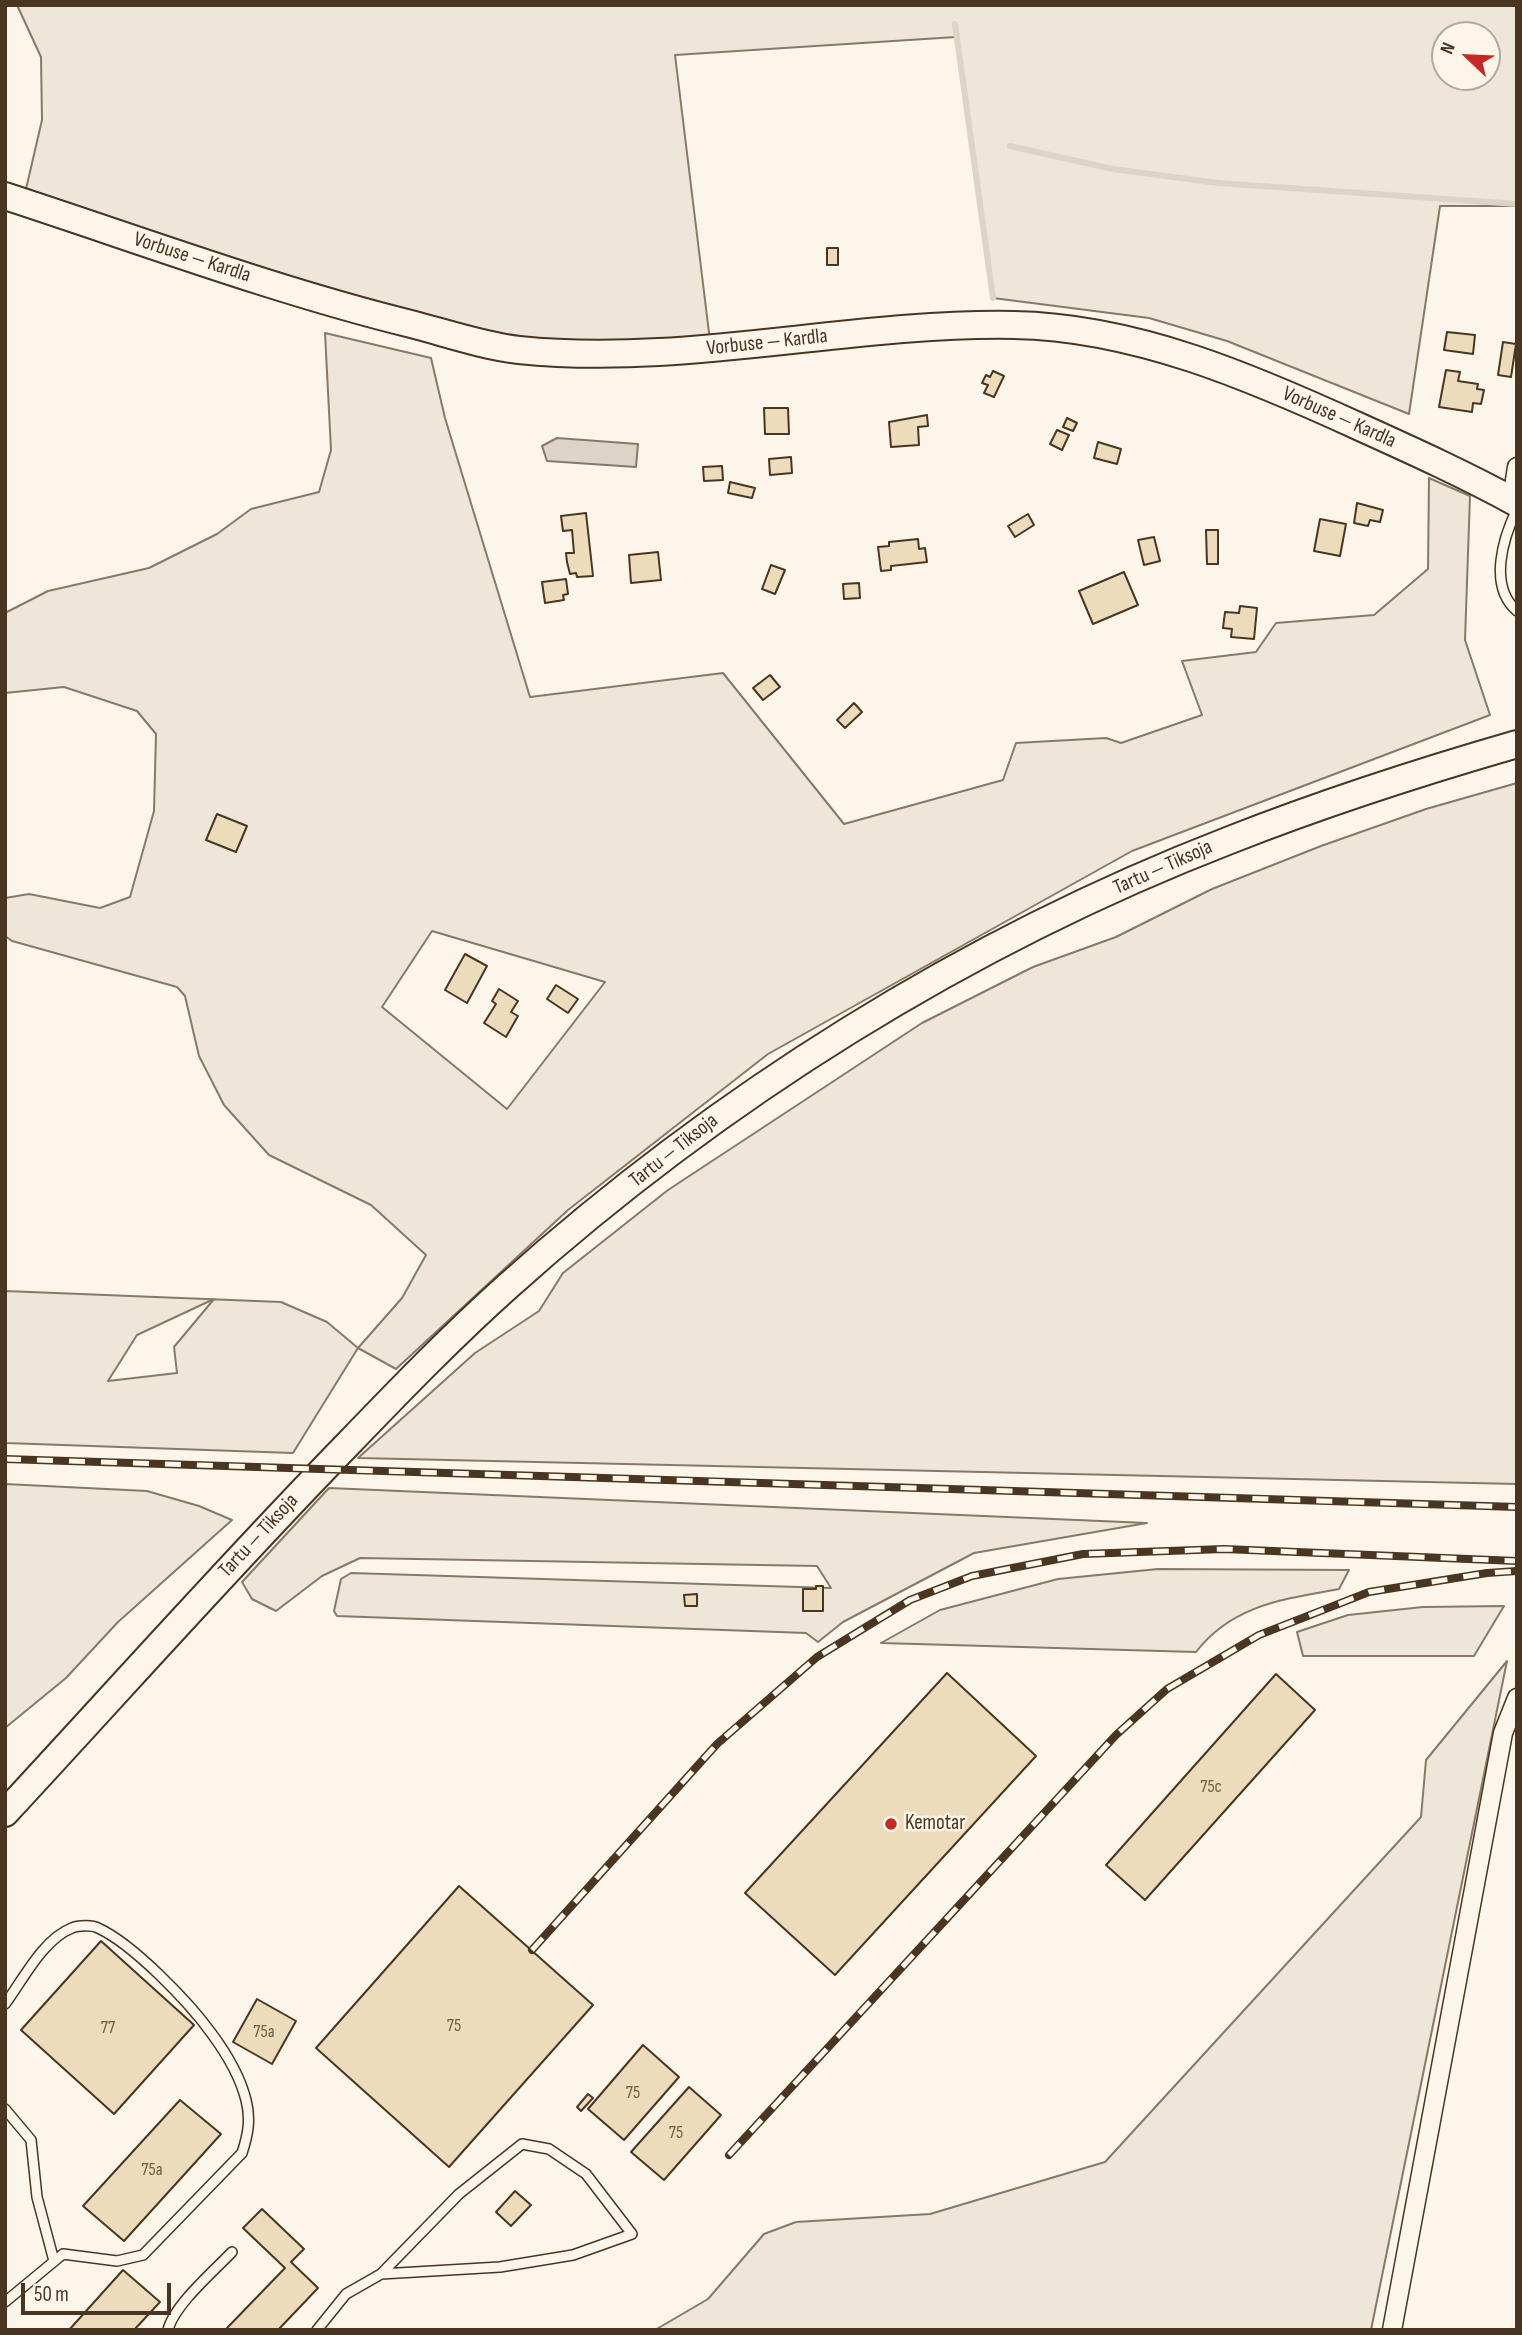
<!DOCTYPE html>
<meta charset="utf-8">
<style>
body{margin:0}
#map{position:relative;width:1522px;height:2335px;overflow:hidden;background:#fbf6e9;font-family:"Sofia Sans Condensed",sans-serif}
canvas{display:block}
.frame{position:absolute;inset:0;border:7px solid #4a3520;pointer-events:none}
.north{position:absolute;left:1431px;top:21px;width:70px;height:70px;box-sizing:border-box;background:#fbf6e9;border:2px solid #b4a999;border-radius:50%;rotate:293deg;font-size:19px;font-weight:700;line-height:28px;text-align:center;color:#4a3520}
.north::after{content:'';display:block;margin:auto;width:24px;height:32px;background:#c62828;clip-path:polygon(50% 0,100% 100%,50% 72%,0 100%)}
.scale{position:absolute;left:21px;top:2283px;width:150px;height:32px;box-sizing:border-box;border:4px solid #4a3520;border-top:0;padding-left:9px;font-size:21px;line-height:24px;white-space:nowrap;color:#4a3520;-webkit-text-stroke:5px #fbf6e9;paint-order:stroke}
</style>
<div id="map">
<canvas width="1522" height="2335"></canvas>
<div class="frame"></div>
<div class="north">N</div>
<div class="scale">50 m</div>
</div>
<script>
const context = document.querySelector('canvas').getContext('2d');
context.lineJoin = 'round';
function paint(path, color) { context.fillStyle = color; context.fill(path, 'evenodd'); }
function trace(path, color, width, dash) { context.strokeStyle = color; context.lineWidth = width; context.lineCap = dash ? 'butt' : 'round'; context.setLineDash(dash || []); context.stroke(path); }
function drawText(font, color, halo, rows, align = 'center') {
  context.font = font + ' "Sofia Sans Condensed",sans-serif'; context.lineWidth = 5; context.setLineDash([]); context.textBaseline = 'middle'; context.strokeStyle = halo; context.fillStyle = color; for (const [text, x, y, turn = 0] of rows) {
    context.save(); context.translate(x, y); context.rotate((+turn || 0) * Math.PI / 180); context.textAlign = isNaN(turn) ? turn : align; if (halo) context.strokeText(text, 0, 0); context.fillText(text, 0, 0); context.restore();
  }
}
const green = new Path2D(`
 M17,5H1517V206H1440L1409,414L1227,341L1149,318L993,298L956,37L675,55L711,349L514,350L23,202L42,120L41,57ZM1445,35H1487V77H1445Z
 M325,333L431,358L445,418L530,697L723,673L844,824L1003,780L1016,743L1106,738L1121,743L1202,715L1182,661L1256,652L1276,623L1374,615L1428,569L1429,478L1470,496L1465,640L1490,715L1132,851L768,1054L568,1210L396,1369L358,1348L293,1453L5,1443V1291L281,1302L327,1322L358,1348L402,1298L426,1255L371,1205L269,1155L224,1105L199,1056L185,996L177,987L12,941L5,936V898L29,894L100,908L130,897L154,811L156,734L137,711L64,687L5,693V613L48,591L149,568L217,534L251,509L319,492L331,450ZM432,931L605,982L507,1109L382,1007ZM214,1299L174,1347L177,1373L108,1381L137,1335Z
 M1517,783V1484L358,1458L475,1353L539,1311L563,1273L668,1190L922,1023L1033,967L1116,937L1212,889L1321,846L1426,809Z
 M5,1484L147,1491L199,1506L232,1520L118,1622L66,1678L5,1728Z
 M329,1488L1147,1523L974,1553L843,1622L818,1642L806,1633L337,1616L334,1611L341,1579L351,1573L831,1588L817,1566L360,1558L322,1576L276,1611L252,1599L242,1582Z
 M1158,1569L1349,1570L1339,1589C1284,1599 1232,1605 1196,1652L881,1643L940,1610L1058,1579Z
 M1504,1606L1474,1656H1303L1297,1632L1348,1615L1423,1607Z
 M1507,1661L1371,2330H655L708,2299L764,2234L796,2222L930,2214L1105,2162L1421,1817L1426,1760Z`);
paint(green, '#ede6d9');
trace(green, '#887966', 2);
const water = new Path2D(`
 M557,438L638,444L636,467L547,461L542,446Z`);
paint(water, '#dcd4c6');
trace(water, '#887966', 2);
trace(new Path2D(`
 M955,24L993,298
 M1010,146L1113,169L1218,183L1517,204`), '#dcd4c6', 6);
const building = new Path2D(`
 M827,248H838V265H827Z
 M1447,332L1475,335L1473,354L1444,350Z
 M1503,342L1516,344L1511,377L1498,375Z
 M1446,370L1460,372L1458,381L1478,384L1477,389L1484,390L1481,404L1473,403L1472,412L1439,407Z
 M993,371L1004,376L994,397L984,393L988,385L982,383L986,375L990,377Z
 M764,408H788L789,434H765Z
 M927,415L928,426L918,427L919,445L891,447L889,422Z
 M1067,418L1077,423L1073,431L1063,427Z
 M1057,430L1069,435L1062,450L1050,444Z
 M1098,442L1121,449L1117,464L1094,458Z
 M791,457L792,473L770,475L769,459Z
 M722,466L723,480L704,481L703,467Z
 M730,482L755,488L752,498L728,493Z
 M1357,503L1383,510L1380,522L1370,520L1368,526L1354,523Z
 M586,513L593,576L577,577L576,573L570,574L567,562L566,553H574L572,530L563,531L561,516Z
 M1028,514L1034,525L1015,537L1008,526Z
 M1320,519L1346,524L1340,556L1314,551Z
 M1206,530H1218V564H1207Z
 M1154,537L1160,561L1144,565L1138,540Z
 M918,539L919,549L925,548L927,562L891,566V570L881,571L878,547L889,546V542Z
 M658,552L661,580L631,583L629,555Z
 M771,565L785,570L775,594L762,589Z
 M1124,572L1138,605L1093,624L1079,591Z
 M566,579L568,594L563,595L564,600L545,603L542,582Z
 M859,583L860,598L844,599L843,584Z
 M1240,606L1257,608L1254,639L1231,637L1232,629L1223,628L1225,612L1239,613Z
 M770,675L780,687L763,700L753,688Z
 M854,703L862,712L845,728L837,720Z
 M217,814L247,826L236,852L206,840Z
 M465,954L487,966L467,1003L445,990Z
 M556,985L578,999L568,1013L547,999Z
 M499,989L518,1001L511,1012L518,1016L506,1037L484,1023L496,1004L492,1001Z
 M816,1586H823V1611H803V1589H816Z
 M697,1594V1606H685L684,1595Z
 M947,1673L1036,1756L835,1975L745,1893Z
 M1276,1674L1315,1710L1145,1900L1106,1865Z
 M459,1886L593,2005L449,2167L316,2048Z
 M101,1941L194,2025L114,2114L21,2030Z
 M257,1999L296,2021L272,2064L233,2042Z
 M643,2045L679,2077L624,2140L588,2109Z
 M689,2087L721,2115L664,2180L631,2152Z
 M588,2094L593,2098L581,2111L577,2107Z
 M180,2100L221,2134L124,2241L83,2206Z
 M515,2191L531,2205L511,2226L496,2212Z
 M262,2209L304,2249L291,2262L318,2288L278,2330H229L227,2328L285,2268L243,2228Z
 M123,2270L160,2302L134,2330H69Z`);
paint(building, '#ecdcbc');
trace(building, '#4a3520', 2);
const lane = new Path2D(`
 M1517,509C1503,538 1488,586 1517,611
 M5,2004C23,1980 43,1939 72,1928C78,1925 93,1925 98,1928C133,1944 189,2002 212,2034C226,2053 240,2076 246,2100C251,2119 248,2135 242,2153L143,2255L117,2261L63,2254L5,2302
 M5,2109L31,2140L37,2197L54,2261
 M168,2330C174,2305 214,2271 232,2252
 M317,2330L346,2294L381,2274L459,2194L522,2144L549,2149L586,2174L632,2234L573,2255L500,2267L381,2274`);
const street = new Path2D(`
 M1512,500L1517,467
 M1392,2330L1503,1733L1517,1698`);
const secondary = new Path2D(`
 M5,196C140,240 274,290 411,324C446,333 483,346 519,350C685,367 849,322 1014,325C1135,327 1253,378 1360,427C1413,451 1466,475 1517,503
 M5,1813C119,1690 230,1565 347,1445C399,1391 452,1336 508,1286C719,1097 966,942 1230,840C1324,803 1420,772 1517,744`);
trace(lane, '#4a3520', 12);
trace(street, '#4a3520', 21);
trace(secondary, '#4a3520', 30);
trace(lane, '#fbf6e9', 9);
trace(street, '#fbf6e9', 18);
trace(secondary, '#fbf6e9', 26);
const rail = new Path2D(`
 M5,1459L1517,1507
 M532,1950L717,1744L817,1657L910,1600L972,1576L1083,1554L1224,1549L1517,1561
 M729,2155L1116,1735L1167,1689L1259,1635L1369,1592L1487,1573L1517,1571`);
trace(rail, '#4a3520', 8);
trace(rail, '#fbf6e9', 5, [16]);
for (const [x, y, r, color] of [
 [891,1824,7,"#c62828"]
]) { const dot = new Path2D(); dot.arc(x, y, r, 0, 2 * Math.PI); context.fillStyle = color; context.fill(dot); trace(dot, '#fbf6e9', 2.5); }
drawText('18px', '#725f47', null, [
 ["75c",1211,1787],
 ["75",454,2026],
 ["77",108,2028],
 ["75a",264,2032],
 ["75",633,2093],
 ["75",676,2133],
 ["75a",152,2170]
]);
drawText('21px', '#4a3520', '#fbf6e9', [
 ["Vorbuse — Kardla",192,258,18],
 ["Vorbuse — Kardla",767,343,-6],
 ["Vorbuse — Kardla",1339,418,24],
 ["Tartu — Tiksoja",1163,868,-24],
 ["Tartu — Tiksoja",674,1151,-38],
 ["Tartu — Tiksoja",259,1536,-47]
]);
drawText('21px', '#4a3520', '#fbf6e9', [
 ["Kemotar",905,1824]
], 'left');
</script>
